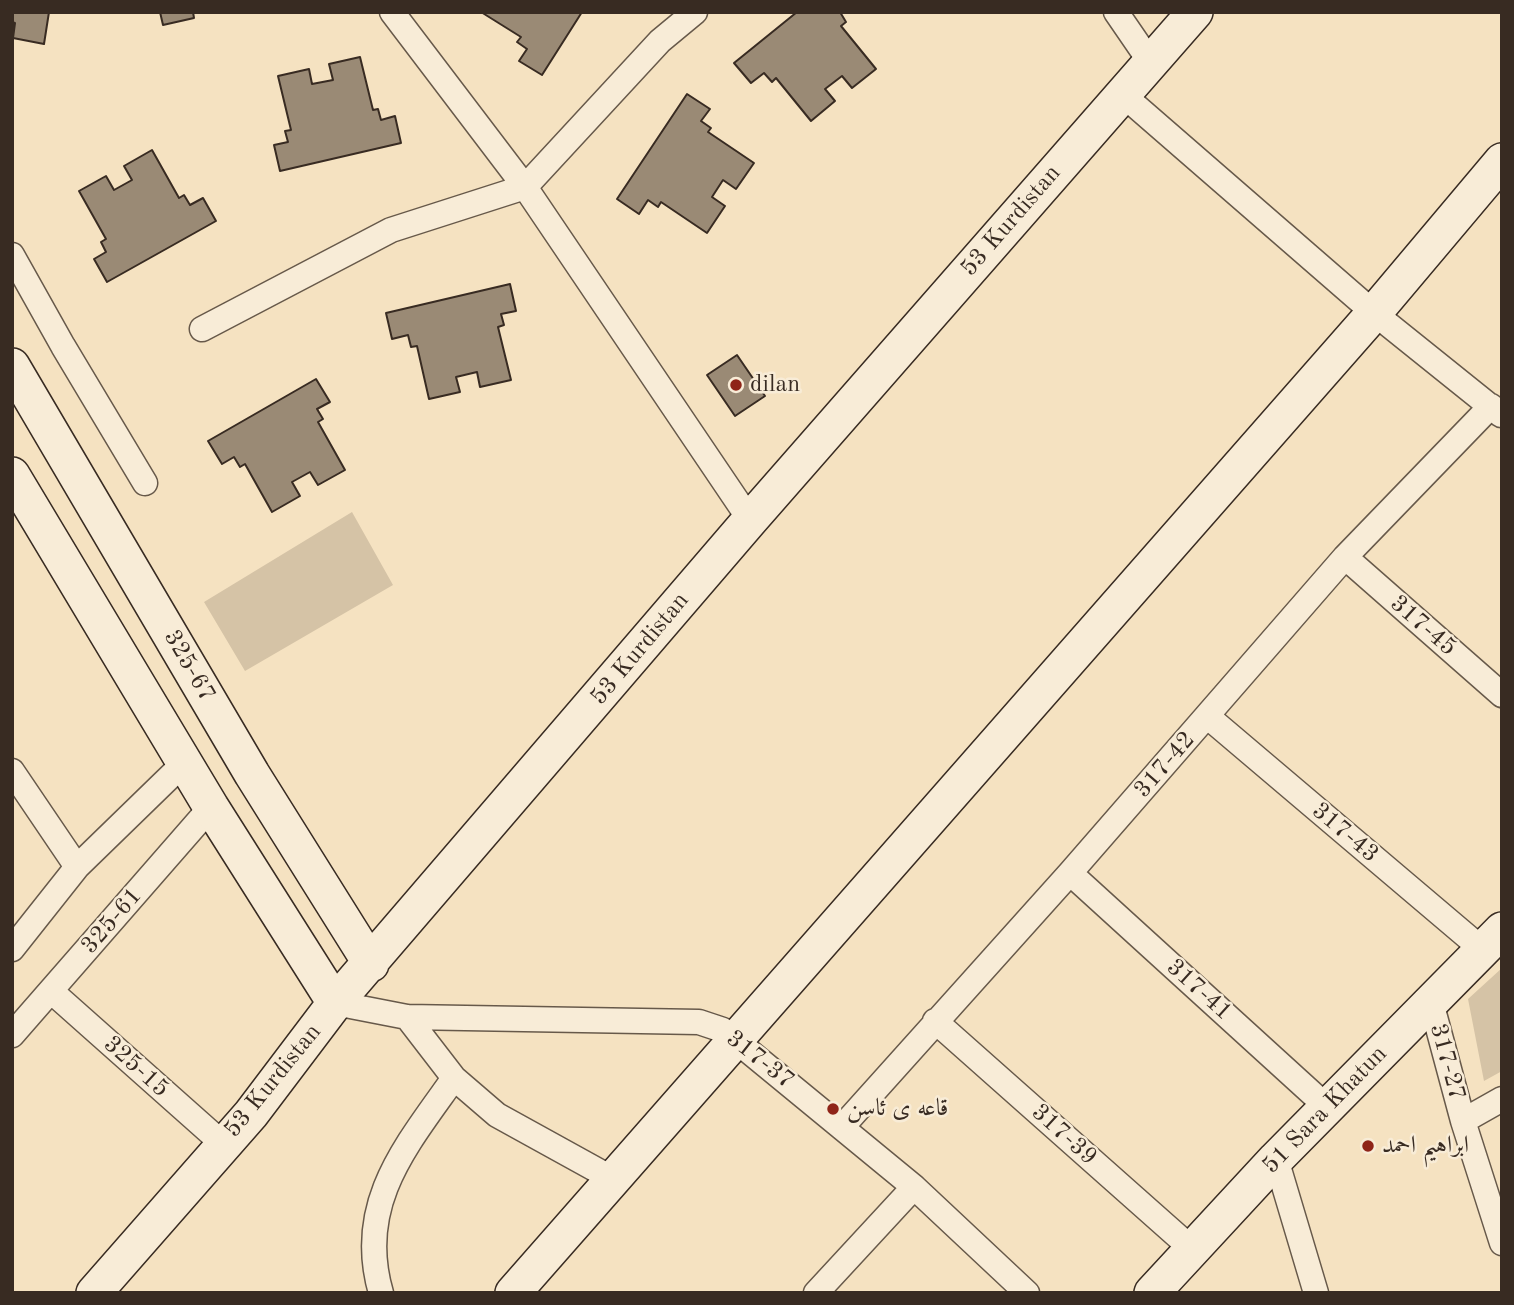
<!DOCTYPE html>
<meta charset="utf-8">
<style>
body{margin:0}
#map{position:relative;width:1514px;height:1305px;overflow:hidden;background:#f5e2c1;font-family:"Old Standard TT",serif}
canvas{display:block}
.frame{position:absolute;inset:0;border:14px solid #382b22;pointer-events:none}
</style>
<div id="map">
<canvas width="1514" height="1305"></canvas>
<div class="frame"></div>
</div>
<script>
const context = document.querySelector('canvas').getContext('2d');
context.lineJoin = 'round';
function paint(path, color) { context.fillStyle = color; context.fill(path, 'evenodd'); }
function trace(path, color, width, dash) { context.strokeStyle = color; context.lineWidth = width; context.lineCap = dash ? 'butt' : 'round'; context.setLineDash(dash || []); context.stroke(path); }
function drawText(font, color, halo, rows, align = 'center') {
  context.font = font + ' "Old Standard TT",Amiri,serif'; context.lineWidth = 5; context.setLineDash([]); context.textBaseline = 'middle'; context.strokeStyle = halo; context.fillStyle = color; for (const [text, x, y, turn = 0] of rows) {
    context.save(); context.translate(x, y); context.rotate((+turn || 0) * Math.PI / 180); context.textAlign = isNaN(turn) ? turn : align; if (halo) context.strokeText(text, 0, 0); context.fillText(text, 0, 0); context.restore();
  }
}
paint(new Path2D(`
 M352,512L393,585L245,671L204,602Z
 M1502,968V1071L1484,1081L1468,999Z`), '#d5c3a6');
const building = new Path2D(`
 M12,12H49L44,44L13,38L15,23L12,22Z
 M160,12H193L194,18L163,25Z
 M481,12H582L542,75L519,61L527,49L517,42L521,37Z
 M797,12H840L846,22L841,26L876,69L852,88L842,76L825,89L835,101L811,121L776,78L772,82L764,73L751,83L734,63Z
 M360,57L373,110L378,109L381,120L395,116L401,143L280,171L274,145L288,142L285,131L291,130L278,76L309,69L312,84L333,80L329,64Z
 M687,94L710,109L701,121L711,128L708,132L754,163L736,189L723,180L712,197L725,206L707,233L661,202L658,207L648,200L639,214L617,199Z
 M152,150L179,198L184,195L190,205L203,198L216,221L107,282L94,259L106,252L101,242L106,239L79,191L106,176L114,190L132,180L124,166Z
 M510,284L516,311L501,314L504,325L498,327L511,380L480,387L477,372L456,377L460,392L429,399L417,346L411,347L408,335L392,339L386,313Z
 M737,355L765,396L735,416L707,375Z
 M316,379L330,402L317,409L323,419L318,422L345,470L318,485L310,472L292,482L300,496L272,512L245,464L240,467L234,457L222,464L208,441Z`);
paint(building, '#9a8a75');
trace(building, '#382b22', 2);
const street = new Path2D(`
 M392,12L525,187L750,520
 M1116,12L1151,63
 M1122,94L1374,313L1501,415
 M12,255L63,346L145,483
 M202,329L391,230L525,187L660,41L695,12
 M1345,557L1502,695
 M1207,716L1483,950
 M12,771L77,867
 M1070,873L1327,1107
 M12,949L77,867L184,763
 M51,991L222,1143
 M1431,1002L1463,1121L1502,1243
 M335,1003L407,1017L699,1022L723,1030L914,1187L1027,1293
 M407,1017L454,1078L497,1115L613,1179
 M935,1021L1192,1249
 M12,1035L211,807
 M1463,1121L1502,1099
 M842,1127L1070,873L1345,557L1491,406
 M1276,1159L1316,1293
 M381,1293C355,1204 406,1146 454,1078
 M816,1293L914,1187`);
const secondary = new Path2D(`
 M12,366L252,774L371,964
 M12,475L211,807L335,1003
 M94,1293L251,1114L335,1003L750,520L1195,12
 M513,1293L1374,313L1502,161
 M1152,1293L1276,1159L1502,930`);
trace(street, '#67594a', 27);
trace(secondary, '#382b22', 38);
trace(street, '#f8ecd7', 24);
trace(secondary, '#f8ecd7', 35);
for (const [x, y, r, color] of [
 [736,385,7,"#8f2418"],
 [833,1109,7,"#8f2418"],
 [1368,1146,7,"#8f2418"]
]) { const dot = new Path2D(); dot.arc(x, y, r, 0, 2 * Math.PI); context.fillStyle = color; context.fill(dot); trace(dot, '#f8ecd7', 2.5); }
drawText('24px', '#382b22', '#f8ecd7', [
 ["53 Kurdistan",1011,221,-49],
 ["317-45",1423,626,41],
 ["53 Kurdistan",640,649,-50],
 ["325-67",189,666,60],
 ["317-42",1165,765,-49],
 ["317-43",1345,833,40],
 ["325-61",112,921,-49],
 ["317-41",1199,990,42],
 ["317-37",760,1060,38],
 ["317-27",1447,1062,75],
 ["325-15",136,1067,42],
 ["53 Kurdistan",273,1081,-51],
 ["51 Sara Khatun",1325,1110,-46],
 ["317-39",1064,1135,42]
]);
drawText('24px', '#382b22', '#f8ecd7', [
 ["dilan",750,385],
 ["قاعه ى ئاسن",847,1109],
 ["ابراهيم احمد",1382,1146]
], 'left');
</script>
